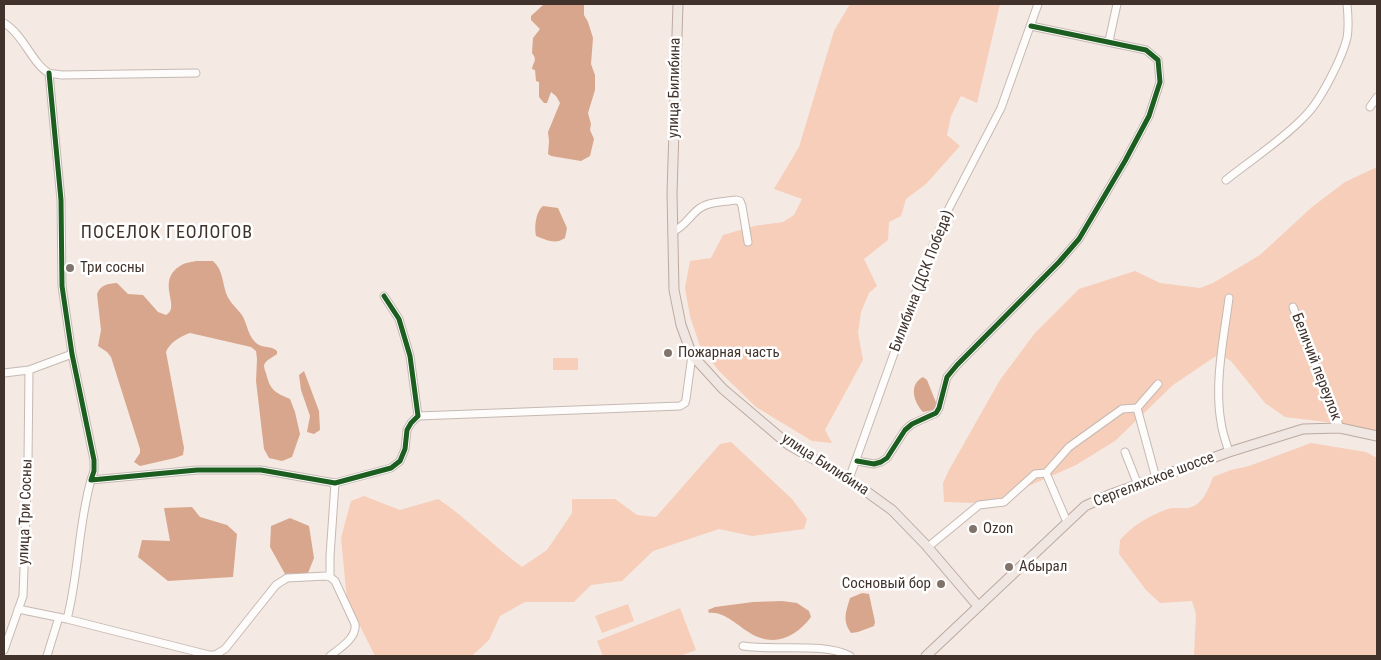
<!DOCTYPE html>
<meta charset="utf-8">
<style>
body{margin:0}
#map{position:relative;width:1381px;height:660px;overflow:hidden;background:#f5e9e3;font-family:"Roboto Condensed",sans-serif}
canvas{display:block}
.frame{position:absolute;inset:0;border:5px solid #41332c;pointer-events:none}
</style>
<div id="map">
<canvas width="1381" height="660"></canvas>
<div class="frame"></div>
</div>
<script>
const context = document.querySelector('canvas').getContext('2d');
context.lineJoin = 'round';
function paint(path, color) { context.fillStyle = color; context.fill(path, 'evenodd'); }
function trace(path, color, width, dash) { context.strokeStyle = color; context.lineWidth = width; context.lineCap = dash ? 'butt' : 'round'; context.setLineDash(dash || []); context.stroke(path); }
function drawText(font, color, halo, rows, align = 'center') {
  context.font = font + ' "Roboto Condensed",sans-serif'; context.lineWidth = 5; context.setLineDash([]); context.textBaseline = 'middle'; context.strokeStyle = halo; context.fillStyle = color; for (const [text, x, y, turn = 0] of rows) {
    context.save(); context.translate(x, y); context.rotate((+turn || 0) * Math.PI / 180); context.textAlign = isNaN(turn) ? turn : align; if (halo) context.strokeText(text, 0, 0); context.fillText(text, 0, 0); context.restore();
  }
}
paint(new Path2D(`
 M850,4H1000L977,103L961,96L951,116L947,135L960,146L926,184L906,199L901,216L889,222L888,240L864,259L877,286L869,293L861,312L858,333L863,360L825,430L832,443L812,441L756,407L718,370L700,346L690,316L685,288L690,261L711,258L723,235L754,226L783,222L794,215L802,199L774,189L799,147L834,31Z
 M1377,167V433L1351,425L1285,417L1265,403L1231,361L1219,354L1173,385L1115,441L1076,465L999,499L972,503L944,502L943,483L949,470L1000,380L1035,333L1079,289L1135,271L1160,283L1200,288L1213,283L1260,255L1312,207L1345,182Z
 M553,358H578V370H553Z
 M731,442L792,499L807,519L804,529L752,536L719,529L653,551L622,581L591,585L574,602H525L500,616L489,640L472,656H375L347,600L341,538L351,501L364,496L400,510L438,499C468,519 493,546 522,567L547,550L572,513V499H615L637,515L656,517L720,444Z
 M1311,443L1366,452L1377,458V656H1194L1196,614L1192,601L1160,603L1146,590L1119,554L1120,540C1132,526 1150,515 1168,509C1174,507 1181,509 1188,508C1203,505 1208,490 1213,477L1231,470L1249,466Z
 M628,604L634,621L602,633L595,616Z
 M680,608L696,650L680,656H603L597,641Z`), '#f6ceb9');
paint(new Path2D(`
 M542,4H584V15L588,22L593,38L591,64L595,75V90L588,113L591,124L590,130L594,139L590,156L581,161L551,156L548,154L549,141L548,132L560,103L556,96L551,92L547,103H544L539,97V82L536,81L535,70L532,69C533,62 538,60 532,53L533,38L540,29L531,20V16L543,5Z
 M543,206L558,208L567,228L565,238C555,245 547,240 536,236C534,227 536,211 543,206Z
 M196,261H213C223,270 222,281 226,293C229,302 236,307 242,315C247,323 248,336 256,343C263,349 271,345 277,351V354C273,357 266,360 264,365C264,368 265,371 266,373C270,390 274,392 290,399L295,412L300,434L292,457L282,461L269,458L264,449L256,381L257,359L256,351L251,347L190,333C181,336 169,343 166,352L184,448L183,455L175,458L140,466L134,462L140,453V449L111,357L107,352L98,346L101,330L97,294C101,284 108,284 117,283L128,294L143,295L158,312L166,315C182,307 155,282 180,266C184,263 191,262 196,261Z
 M304,371L319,411L320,430L314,434L307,432L310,416L301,390L299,375Z
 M923,377L927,380L937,405L933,410L923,412C914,402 908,385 923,377Z
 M192,507L200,517L227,525L237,534L233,577L168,581L138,557L142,540L170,541L164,508Z
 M290,518L309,526L314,558L308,573L285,574L270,547L271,526Z
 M862,593L869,594L875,622L874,626L858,632L851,633C842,620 846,612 850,598Z
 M782,601L797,603L809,611L811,617C796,637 774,648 750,633C738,626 724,611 709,613L708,610L715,607L753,602Z`), '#d8a68c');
const minor = new Path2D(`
 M4,23C24,35 33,65 49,73C52,74 57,74 61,75L196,73
 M1109,41L1117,4
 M49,73L61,200L62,286L72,354L94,460V471L91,480L197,470H261L335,483L391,468L400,461L405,449L407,430L411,423L418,416L410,356L399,319L384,296
 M1370,107L1377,97
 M1226,180C1251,160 1285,138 1306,115C1321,100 1342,58 1347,38C1349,27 1348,14 1347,4
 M672,232C685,227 689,216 700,208C710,201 725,202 736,200L740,201L742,206L748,242
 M1293,307L1340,428
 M4,373L29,370L72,354
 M1137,408L1156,478
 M418,416L680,406L685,403L686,399L692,355
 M1125,452L1138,485
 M1229,452C1226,442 1222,432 1221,422C1214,383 1224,337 1229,298
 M857,461L874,464L881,462L887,458L905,430L912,424L936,413L939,408L947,377L957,365L1059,262L1079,239L1125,161L1149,116L1160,82L1158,60L1146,50L1031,26
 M1046,473L1067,522
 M849,479L931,250L946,214L1001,108L1038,4
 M928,547L979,505L1004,502L1035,474L1046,473L1069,447L1122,409L1137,408L1158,384
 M330,577V556L335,483
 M18,609L67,619L209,655H215L225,649L276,585L287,578L326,576L330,577L335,581L355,624C357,638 340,648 330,656
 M67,619C79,573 78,525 91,480
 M743,646C774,651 824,642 850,656
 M4,650L23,596L28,461L29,370
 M47,656L59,617`);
const major = new Path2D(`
 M678,4L672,193L674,290L681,325L692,355L723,389L789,445L849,479L892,510L925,544L978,606
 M926,656L1085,506L1109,495L1229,452L1303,429L1340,428L1377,436`);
trace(minor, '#c5b9b3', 9);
trace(major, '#bcaaa0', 11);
trace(minor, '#fefcfb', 7);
trace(major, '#f0e7e2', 9);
trace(new Path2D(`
 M49,73L61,200L62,286L72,354L94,460V471L91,480L197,470H261L335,483L391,468L400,461L405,449L407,430L411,423L418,416L410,356L399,319L384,296
 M857,461L874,464L881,462L887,458L905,430L912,424L936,413L939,408L947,377L957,365L1059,262L1079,239L1125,161L1149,116L1160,82L1158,60L1146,50L1031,26`), '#1b5e20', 5);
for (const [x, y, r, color] of [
 [70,268,5,"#80736c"],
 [668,353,5,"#80736c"],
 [973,529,5,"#80736c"],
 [1009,567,5,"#80736c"],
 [941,584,5,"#80736c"]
]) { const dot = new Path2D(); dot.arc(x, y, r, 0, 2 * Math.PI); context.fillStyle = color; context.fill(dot); trace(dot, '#fff', 2); }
drawText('15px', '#41332c', '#fff', [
 ["улица Билибина",675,88,-89],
 ["Билибина (ДСК Победа)",922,281,-69],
 ["Беличий переулок",1316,367,69],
 ["улица Билибина",825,465,33],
 ["Сергеляхское шоссе",1154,480,-21],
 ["улица Три Сосны",26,512,-88]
]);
drawText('15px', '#41332c', '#fff', [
 ["Три сосны",80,268],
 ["Пожарная часть",678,353],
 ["Ozon",983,529],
 ["Абырал",1019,567],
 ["Сосновый бор",931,584,"right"]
], 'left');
context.letterSpacing = '1px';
drawText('18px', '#41332c', '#fff', [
 ["ПОСЕЛОК ГЕОЛОГОВ",167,233]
]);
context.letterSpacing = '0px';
</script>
